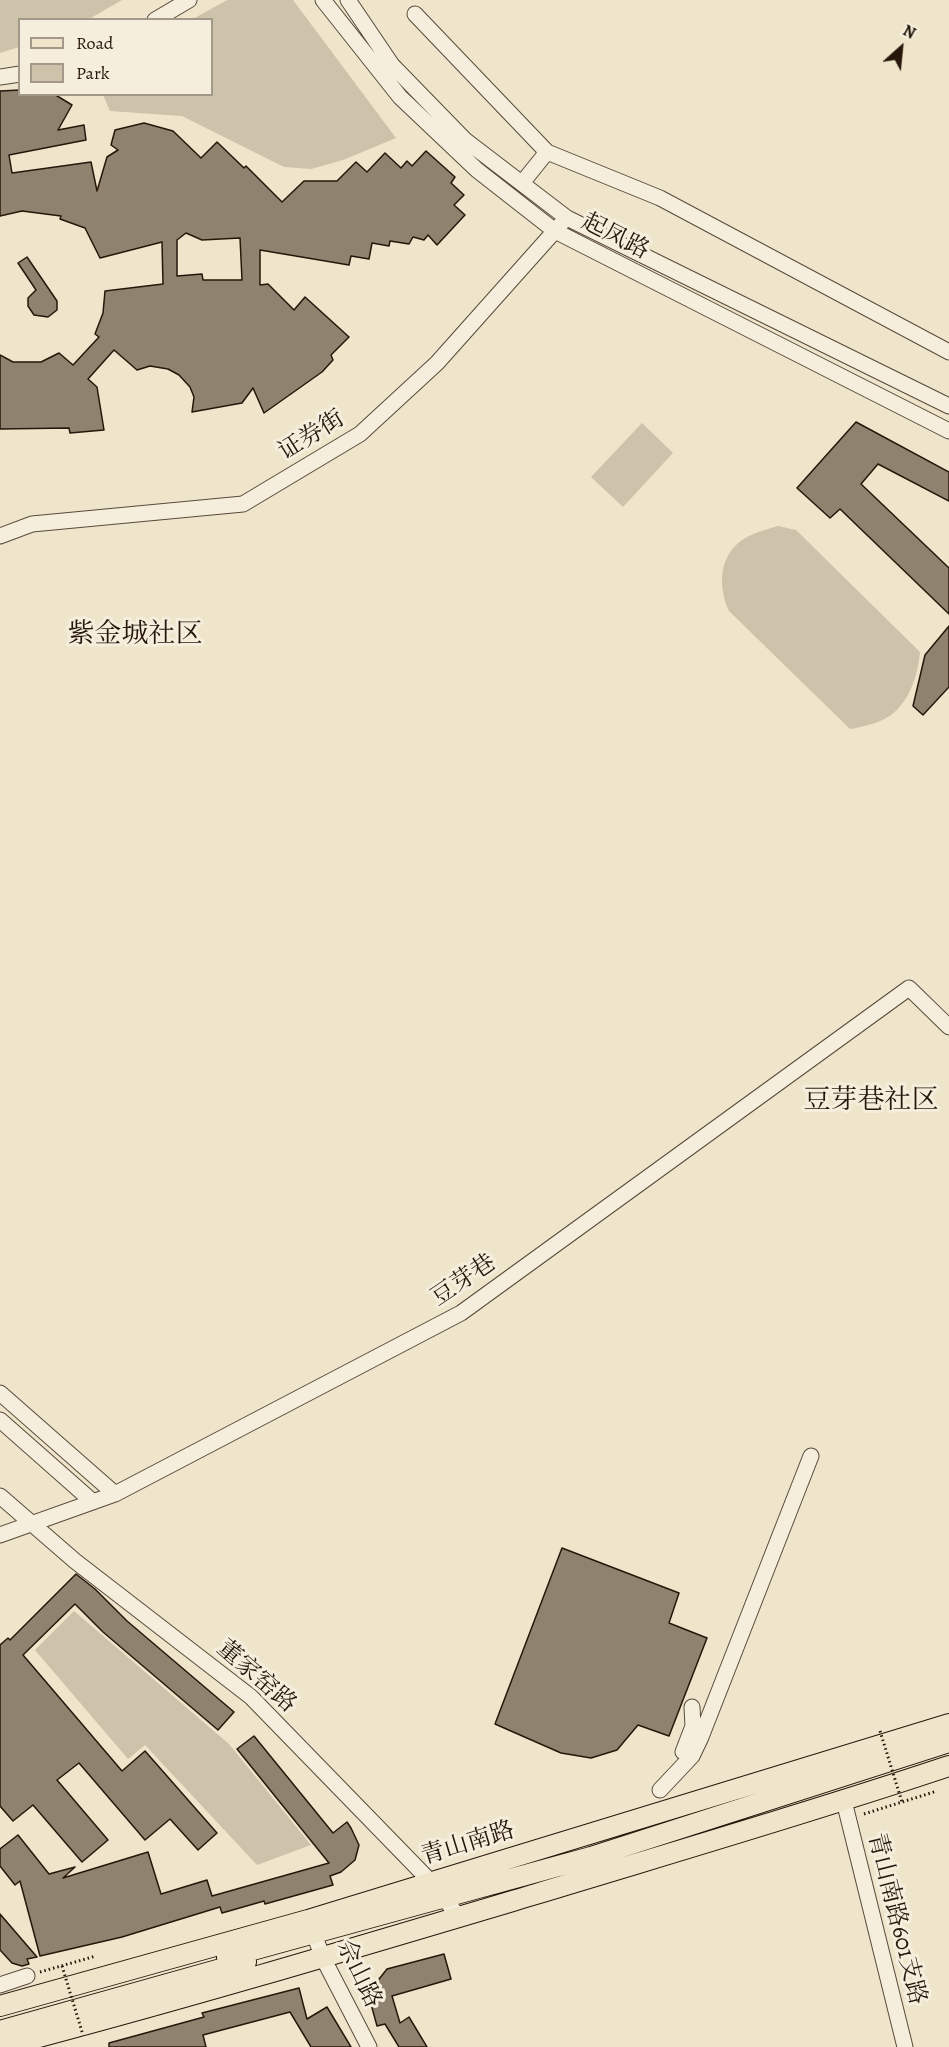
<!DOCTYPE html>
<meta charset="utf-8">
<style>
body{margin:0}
#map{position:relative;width:949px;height:2047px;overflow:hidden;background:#efe5cb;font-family:Alegreya,serif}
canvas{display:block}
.legend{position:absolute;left:18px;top:18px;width:195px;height:78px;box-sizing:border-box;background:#f5eedd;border:2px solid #a39889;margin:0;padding:8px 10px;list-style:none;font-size:18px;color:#27170a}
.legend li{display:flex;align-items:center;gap:12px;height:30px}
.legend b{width:30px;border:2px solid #a39889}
.north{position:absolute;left:871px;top:18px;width:60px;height:60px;-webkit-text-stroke:4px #f5eedd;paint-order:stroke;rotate:27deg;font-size:16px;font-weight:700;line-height:24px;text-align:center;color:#27170a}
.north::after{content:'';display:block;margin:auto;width:21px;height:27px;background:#27170a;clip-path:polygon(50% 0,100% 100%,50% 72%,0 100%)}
</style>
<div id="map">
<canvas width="949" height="2047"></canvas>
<ul class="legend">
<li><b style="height:8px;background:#efe5cb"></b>Road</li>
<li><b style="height:16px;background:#cdc2aa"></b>Park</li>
</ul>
<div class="north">N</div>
</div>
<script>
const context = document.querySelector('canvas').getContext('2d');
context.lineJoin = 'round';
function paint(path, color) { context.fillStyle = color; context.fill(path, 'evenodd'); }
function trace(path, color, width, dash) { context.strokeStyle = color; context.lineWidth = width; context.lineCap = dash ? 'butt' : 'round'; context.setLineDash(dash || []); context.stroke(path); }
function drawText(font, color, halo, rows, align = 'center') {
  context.font = font + ' Alegreya,"Noto Serif SC",serif'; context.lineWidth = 6; context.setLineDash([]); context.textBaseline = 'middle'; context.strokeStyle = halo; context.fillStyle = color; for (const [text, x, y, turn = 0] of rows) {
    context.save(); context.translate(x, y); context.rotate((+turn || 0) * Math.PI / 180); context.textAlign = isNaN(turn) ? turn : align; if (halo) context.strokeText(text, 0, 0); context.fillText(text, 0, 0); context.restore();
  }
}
paint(new Path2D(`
 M0,0H122L89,19L20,20L19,47L0,53Z
 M227,0H293L396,138L343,160L311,169L284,167L182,116L110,111L103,95L212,94V20L193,19Z
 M642,423L673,453L623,507L591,477Z
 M778,526L796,530L920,652C918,674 910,701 891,715C880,723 863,727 850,729L729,611C717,585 719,552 747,537C757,532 768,529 778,526Z
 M74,1611L229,1744L311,1845L257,1865L145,1745L128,1759L35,1650Z`), '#cdc2aa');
const building = new Path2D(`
 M20,90V94H54L72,105L58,130L84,125L86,140L9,155L12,173L91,162L97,191L107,157L118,150L111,145L115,130L144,123L173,131L201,158L217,142L244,168L246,166L282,202L304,181H337L356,162L367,172L385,153L401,168L407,161L412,166L426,151L455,177L451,183L464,195L454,205L465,215L437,245L428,235L424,240L413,237L409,244L390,241L389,246L372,243L369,259L351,256L349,265L260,250V285L268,284L294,310L305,297L349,337L331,355L333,360L322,372L264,413L253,388L242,403L192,412L194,397L190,387L179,375L168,369L150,366L137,370L114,350L88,379L97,387L104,430L70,433L69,428L0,429V355L13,362H41L59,353L73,365L99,337L95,334L103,313L105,291L163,284L162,242L100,258L85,228L60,219L61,216L22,211L0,216V91ZM186,233L202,240L240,238L242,280H203L202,274L177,276V240Z
 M27,257L57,301V310L48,317L34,315L28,306V298L36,290L18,263Z
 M856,422L949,472V501L878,464L861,484L949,568V614L840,509L830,518L797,488Z
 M949,626V687L923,715L913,706L925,655Z
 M562,1548L679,1593L669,1623L707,1638L669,1736L638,1725L617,1750L591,1758L561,1753L495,1724Z
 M76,1574L95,1589L127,1621L234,1712L218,1730L103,1632L75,1604L23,1655L122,1771L145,1751L217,1833L198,1850L170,1819L145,1840L79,1763L57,1780L108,1840L82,1862L33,1805L13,1821L0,1806V1645L8,1638L10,1640Z
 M254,1736L333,1833L347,1822L351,1828L359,1845L355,1860L341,1872L330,1876L333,1885L265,1904L264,1901L222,1913L220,1907L122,1937L40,1956L20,1881L15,1885L0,1866V1849L18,1835L49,1874L75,1867L63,1878L148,1852L161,1894L207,1880L212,1896L329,1863L237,1749Z
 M0,1914L37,1957L27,1959L29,1964L22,1966L12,1963L0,1950Z
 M444,1954L451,1979L392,1996L400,2023L409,2017L427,2047H399L385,2024L377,2026L368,1993L387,1969Z
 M299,1988L307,2019L327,2007L351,2047H311L290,2012L203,2035L206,2047H109V2043L204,2017L202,2013Z`);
paint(building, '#8f826e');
trace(building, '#27170a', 1.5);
const minor = new Path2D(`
 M323,0L400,97L477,170L555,231L949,431
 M348,0L392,65L465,140L567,218L949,406
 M415,14L547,152L660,198L949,352
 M155,20L189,0
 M0,77L20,74
 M522,183L547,152
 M0,536L32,524L243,504L360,434L437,363L561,224
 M0,1393L115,1494
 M0,1420L93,1502
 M0,1496L75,1561L251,1697L431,1882L459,1917
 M0,1535L115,1494L461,1313L909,988L949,1027
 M683,1752L693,1726L692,1707
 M660,1790L692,1756L701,1737L811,1456
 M844,1801L905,2047
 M311,1925L322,1956L369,2047
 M0,1985L27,1976`);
const major = new Path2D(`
 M227,1957L591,1857L949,1742
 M0,2006L308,1920L949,1724
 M0,2031L246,1962
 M1,2047C181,2000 358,1947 536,1894C674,1852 812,1812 949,1766`);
trace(minor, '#594a3a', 17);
trace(major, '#27170a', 22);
trace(new Path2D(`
 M864,1814L937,1791
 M40,1972L96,1956`), '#27170a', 3, [1.5, 3]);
trace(minor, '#f5eedd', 15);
trace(major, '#efe5cb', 20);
trace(new Path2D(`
 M880,1731L902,1802
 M62,1966L83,2035`), '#27170a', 3, [1.5, 3]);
drawText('24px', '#27170a', '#f5eedd', [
 ["起凤路",615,237,27],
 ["证券街",312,436,-32],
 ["豆芽巷",464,1281,-34],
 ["董家窑路",256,1677,41],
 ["青山南路",468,1844,-17],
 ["青山南路601支路",896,1919,76],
 ["佘山路",358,1974,64]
]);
drawText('27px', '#27170a', '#f5eedd', [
 ["紫金城社区",135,635],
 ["豆芽巷社区",871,1101]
]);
</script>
